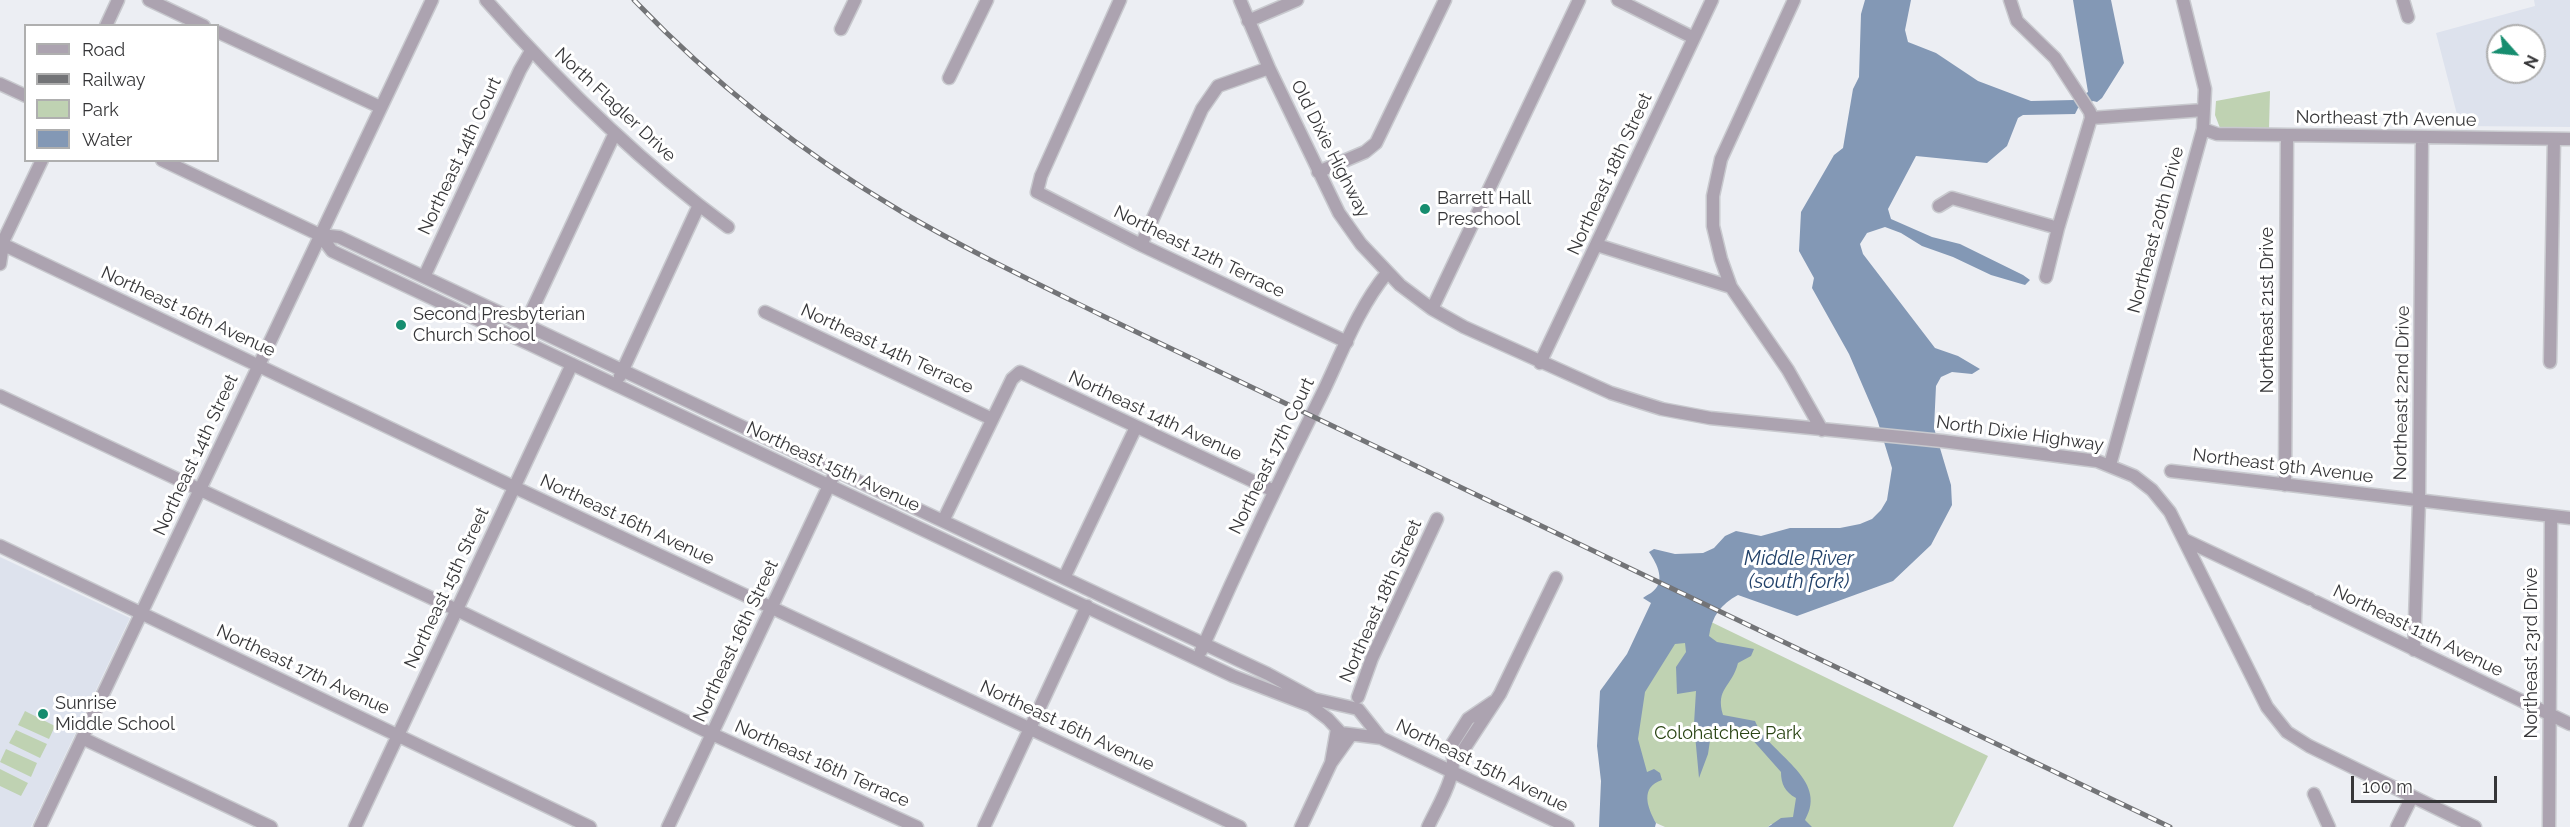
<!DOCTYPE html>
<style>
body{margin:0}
#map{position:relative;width:2570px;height:827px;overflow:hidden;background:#eceef3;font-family:Raleway,sans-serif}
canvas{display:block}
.legend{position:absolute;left:24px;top:24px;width:195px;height:138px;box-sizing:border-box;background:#fff;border:2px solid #afafaf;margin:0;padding:8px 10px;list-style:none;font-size:18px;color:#363638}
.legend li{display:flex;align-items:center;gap:12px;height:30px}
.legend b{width:30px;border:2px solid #afafaf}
.north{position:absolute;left:2486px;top:24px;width:60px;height:60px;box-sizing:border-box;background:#fff;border:2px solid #afafaf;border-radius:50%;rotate:117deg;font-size:16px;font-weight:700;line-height:24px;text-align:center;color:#363638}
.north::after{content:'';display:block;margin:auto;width:21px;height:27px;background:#168d6f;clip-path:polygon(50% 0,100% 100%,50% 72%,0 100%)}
.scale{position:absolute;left:2351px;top:776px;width:146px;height:27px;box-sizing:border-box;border:3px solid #363638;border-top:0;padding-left:8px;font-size:18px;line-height:21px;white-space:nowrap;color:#363638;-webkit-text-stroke:4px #fff;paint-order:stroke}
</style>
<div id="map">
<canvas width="2570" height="827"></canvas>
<ul class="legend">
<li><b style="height:8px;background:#aca3b0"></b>Road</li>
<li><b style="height:8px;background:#737477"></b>Railway</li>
<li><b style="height:16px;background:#bfd2b2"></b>Park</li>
<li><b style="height:16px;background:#8398b5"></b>Water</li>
</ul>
<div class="north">N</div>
<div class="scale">100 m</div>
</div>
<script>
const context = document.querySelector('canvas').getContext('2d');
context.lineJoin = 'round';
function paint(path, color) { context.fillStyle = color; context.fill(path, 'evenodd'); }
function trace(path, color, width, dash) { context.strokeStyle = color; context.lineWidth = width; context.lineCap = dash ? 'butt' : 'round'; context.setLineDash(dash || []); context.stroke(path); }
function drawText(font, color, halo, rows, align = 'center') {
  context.font = font + ' Raleway,sans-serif'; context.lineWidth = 6; context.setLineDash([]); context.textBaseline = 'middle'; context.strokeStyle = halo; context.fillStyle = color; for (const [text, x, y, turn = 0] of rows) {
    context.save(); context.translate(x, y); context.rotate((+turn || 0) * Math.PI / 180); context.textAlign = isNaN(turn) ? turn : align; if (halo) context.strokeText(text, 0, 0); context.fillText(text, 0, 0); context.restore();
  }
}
paint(new Path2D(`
 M2534,0H2570V127L2460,126L2436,33L2535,6ZM2498,36H2534V72H2498Z
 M0,557L130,618L31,827H0Z`), '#dde2ed');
paint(new Path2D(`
 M2270,91L2269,129L2220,128L2215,115L2216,101Z
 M1707,620L1988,756L1953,827H1812L1771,824L1768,827H1665L1656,823L1649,812L1633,729L1636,686L1670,634Z
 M25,711L55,726L49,739L18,725Z
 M16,730L47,744L40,758L9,743Z
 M6,749L37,763L31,777L0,762Z
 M0,769L28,783L21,796L0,786Z`), '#bfd2b2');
paint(new Path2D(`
 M1865,0H1911L1905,30L1908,42L1936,53L1978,81L2031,101L2074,100L2088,92L2073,0H2111L2124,63L2102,98L2097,102L2093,101L2078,108L2075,114L2023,115L2018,118L2007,146L1987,163L1916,156L1888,209L1891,219L1932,237L1960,244L2023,275L2030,280L2025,285L1991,275L1953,257L1922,246L1901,233L1885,227L1867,233L1860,244L1863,254L1935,348L1958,356L1980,369L1972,374L1952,372L1941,377L1936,386L1934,428L1951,485L1952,505L1931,545L1893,581L1797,616L1738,595C1721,604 1712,616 1709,636L1717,642L1754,649L1751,656L1738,663C1732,687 1715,688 1723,715L1755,721C1768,754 1830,778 1805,820L1812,827H1768L1781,818L1793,817L1796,798C1785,792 1781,784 1781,772L1742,728L1729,724L1722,731L1712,727L1708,754L1699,778L1694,724L1696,691L1677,694L1676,667L1686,652L1685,643L1675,644L1645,692L1638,739L1647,772L1654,769L1660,773L1662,780C1640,787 1647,807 1656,823L1655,827H1599L1601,781L1597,746L1600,691L1627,654L1651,603L1643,598C1645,596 1648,595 1651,593C1667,582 1657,564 1649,552L1654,549L1675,554L1703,553L1714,548L1725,536L1736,531L1761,536L1790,528H1840L1860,524L1872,519L1881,510L1887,500L1892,468L1877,419L1849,354L1812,288L1814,278L1799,251L1801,212L1834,155L1843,148L1853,89L1859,77L1861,14Z`), '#8398b5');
const minor = new Path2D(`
 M149,0L204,26
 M486,0C560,84 638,161 728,227
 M1120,0L1041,176L1037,192L1141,245L1347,342
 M1240,0L1269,68L1339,213L1361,244L1400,285L1432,309L1464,327L1611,393L1662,409L1710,418L1942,441L2097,461L2134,476L2152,490L2170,512L2267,707L2287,732L2309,746L2475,827
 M1618,0L1694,38
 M1794,0L1721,159L1713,196V226L1721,259L1731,287L1788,370L1822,430
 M2010,0L2017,21L2055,58L2090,112L2091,118
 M2403,0L2408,17
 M1248,21L1297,0
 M106,26L118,0
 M841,29L855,0
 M218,32L380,107
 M949,78L987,0
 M0,84L26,96
 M2091,118L2204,110
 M2203,129L2217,134L2570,139
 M162,160L320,235L339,237L1268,674L1314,699L1358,709L1381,738
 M1318,172L1365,152L1376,143L1445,0
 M1939,206L1952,198L2058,228
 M320,235L332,251L1233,676L1311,706L1328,719L1341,733L1381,738L1568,827
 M0,243L514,487L1240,827
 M1141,245L1202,109L1218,86L1269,68
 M1597,245L1731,287
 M0,248L42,160
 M0,264L3,244
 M424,277L520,70L531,51
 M2046,277L2058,228L2091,118
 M1432,309L1579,0
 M765,312L992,419
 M525,325L614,135
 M2550,362L2554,139
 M1540,363L1712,0
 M620,376L699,205
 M0,396L457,610L712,734L917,827
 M2110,465L2203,129L2205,89L2183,0
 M2171,471L2570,518
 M2285,485L2287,135
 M943,521L1012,379L1020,372L1274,491
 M2185,540L2310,599
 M0,546L590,827
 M1064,578L1136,427
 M2316,602L2570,724
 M2414,650L2419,500L2422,137
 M1201,651C1240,563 1281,476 1324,390C1343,350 1359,307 1387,273
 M1358,697L1372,658L1437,519
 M1337,729L1331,763L1351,735
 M82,738L271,827
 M1455,757L1462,752L1500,694L1556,578
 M2314,794L2329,827
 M40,827L432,0
 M355,827L572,364
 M668,827L833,477
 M984,827L1087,606
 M1301,827L1331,763
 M1428,827C1439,803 1460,773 1451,746L1468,719L1493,702
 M2397,827L2412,797
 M2549,827L2551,516`);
trace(minor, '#c8c9ce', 15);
trace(minor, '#aca3b0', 12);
const rail = new Path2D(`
 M634,0C713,83 804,154 902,212C967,250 1034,282 1101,315L2170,827`);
trace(rail, '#737477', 5);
trace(rail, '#fff', 3, [9]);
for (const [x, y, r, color] of [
 [1425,209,6,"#168d6f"],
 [401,325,6,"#168d6f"],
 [43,714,6,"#168d6f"]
]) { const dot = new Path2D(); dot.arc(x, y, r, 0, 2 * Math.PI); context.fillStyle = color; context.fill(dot); trace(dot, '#fff', 2); }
drawText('18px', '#363638', '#fff', [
 ["North Flagler Drive",615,105,43],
 ["Northeast 7th Avenue",2386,119,1],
 ["Old Dixie Highway",1330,149,63],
 ["Northeast 14th Court",460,156,-65],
 ["Northeast 18th Street",1610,174,-65],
 ["Northeast 20th Drive",2156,230,-75],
 ["Northeast 12th Terrace",1199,252,26],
 ["Northeast 21st Drive",2268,310,-90],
 ["Northeast 16th Avenue",188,312,25],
 ["Northeast 14th Terrace",887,349,25],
 ["Northeast 22nd Drive",2402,393,-89],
 ["Northeast 14th Avenue",1155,416,25],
 ["North Dixie Highway",2020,434,8],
 ["Northeast 14th Street",196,455,-65],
 ["Northeast 17th Court",1272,456,-64],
 ["Northeast 9th Avenue",2283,466,7],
 ["Northeast 15th Avenue",833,467,25],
 ["Northeast 16th Avenue",627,520,25],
 ["Northeast 15th Street",447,588,-65],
 ["Northeast 18th Street",1381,601,-66],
 ["Northeast 11th Avenue",2418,631,26],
 ["Northeast 16th Street",736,641,-65],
 ["Northeast 23rd Drive",2532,653,-90],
 ["Northeast 17th Avenue",303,670,25],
 ["Northeast 16th Avenue",1067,726,25],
 ["Northeast 16th Terrace",822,764,24],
 ["Northeast 15th Avenue",1482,766,26]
]);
drawText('18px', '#363638', '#fff', [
 ["Barrett Hall",1437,199],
 ["Preschool",1437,220],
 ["Second Presbyterian",413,315],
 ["Church School",413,336],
 ["Sunrise",55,704],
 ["Middle School",55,725]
], 'left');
drawText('18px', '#2a4414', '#fff', [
 ["Colohatchee Park",1728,734]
]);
drawText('italic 20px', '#22426a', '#fff', [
 ["Middle River",1799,559],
 ["(south fork)",1799,582]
]);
</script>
